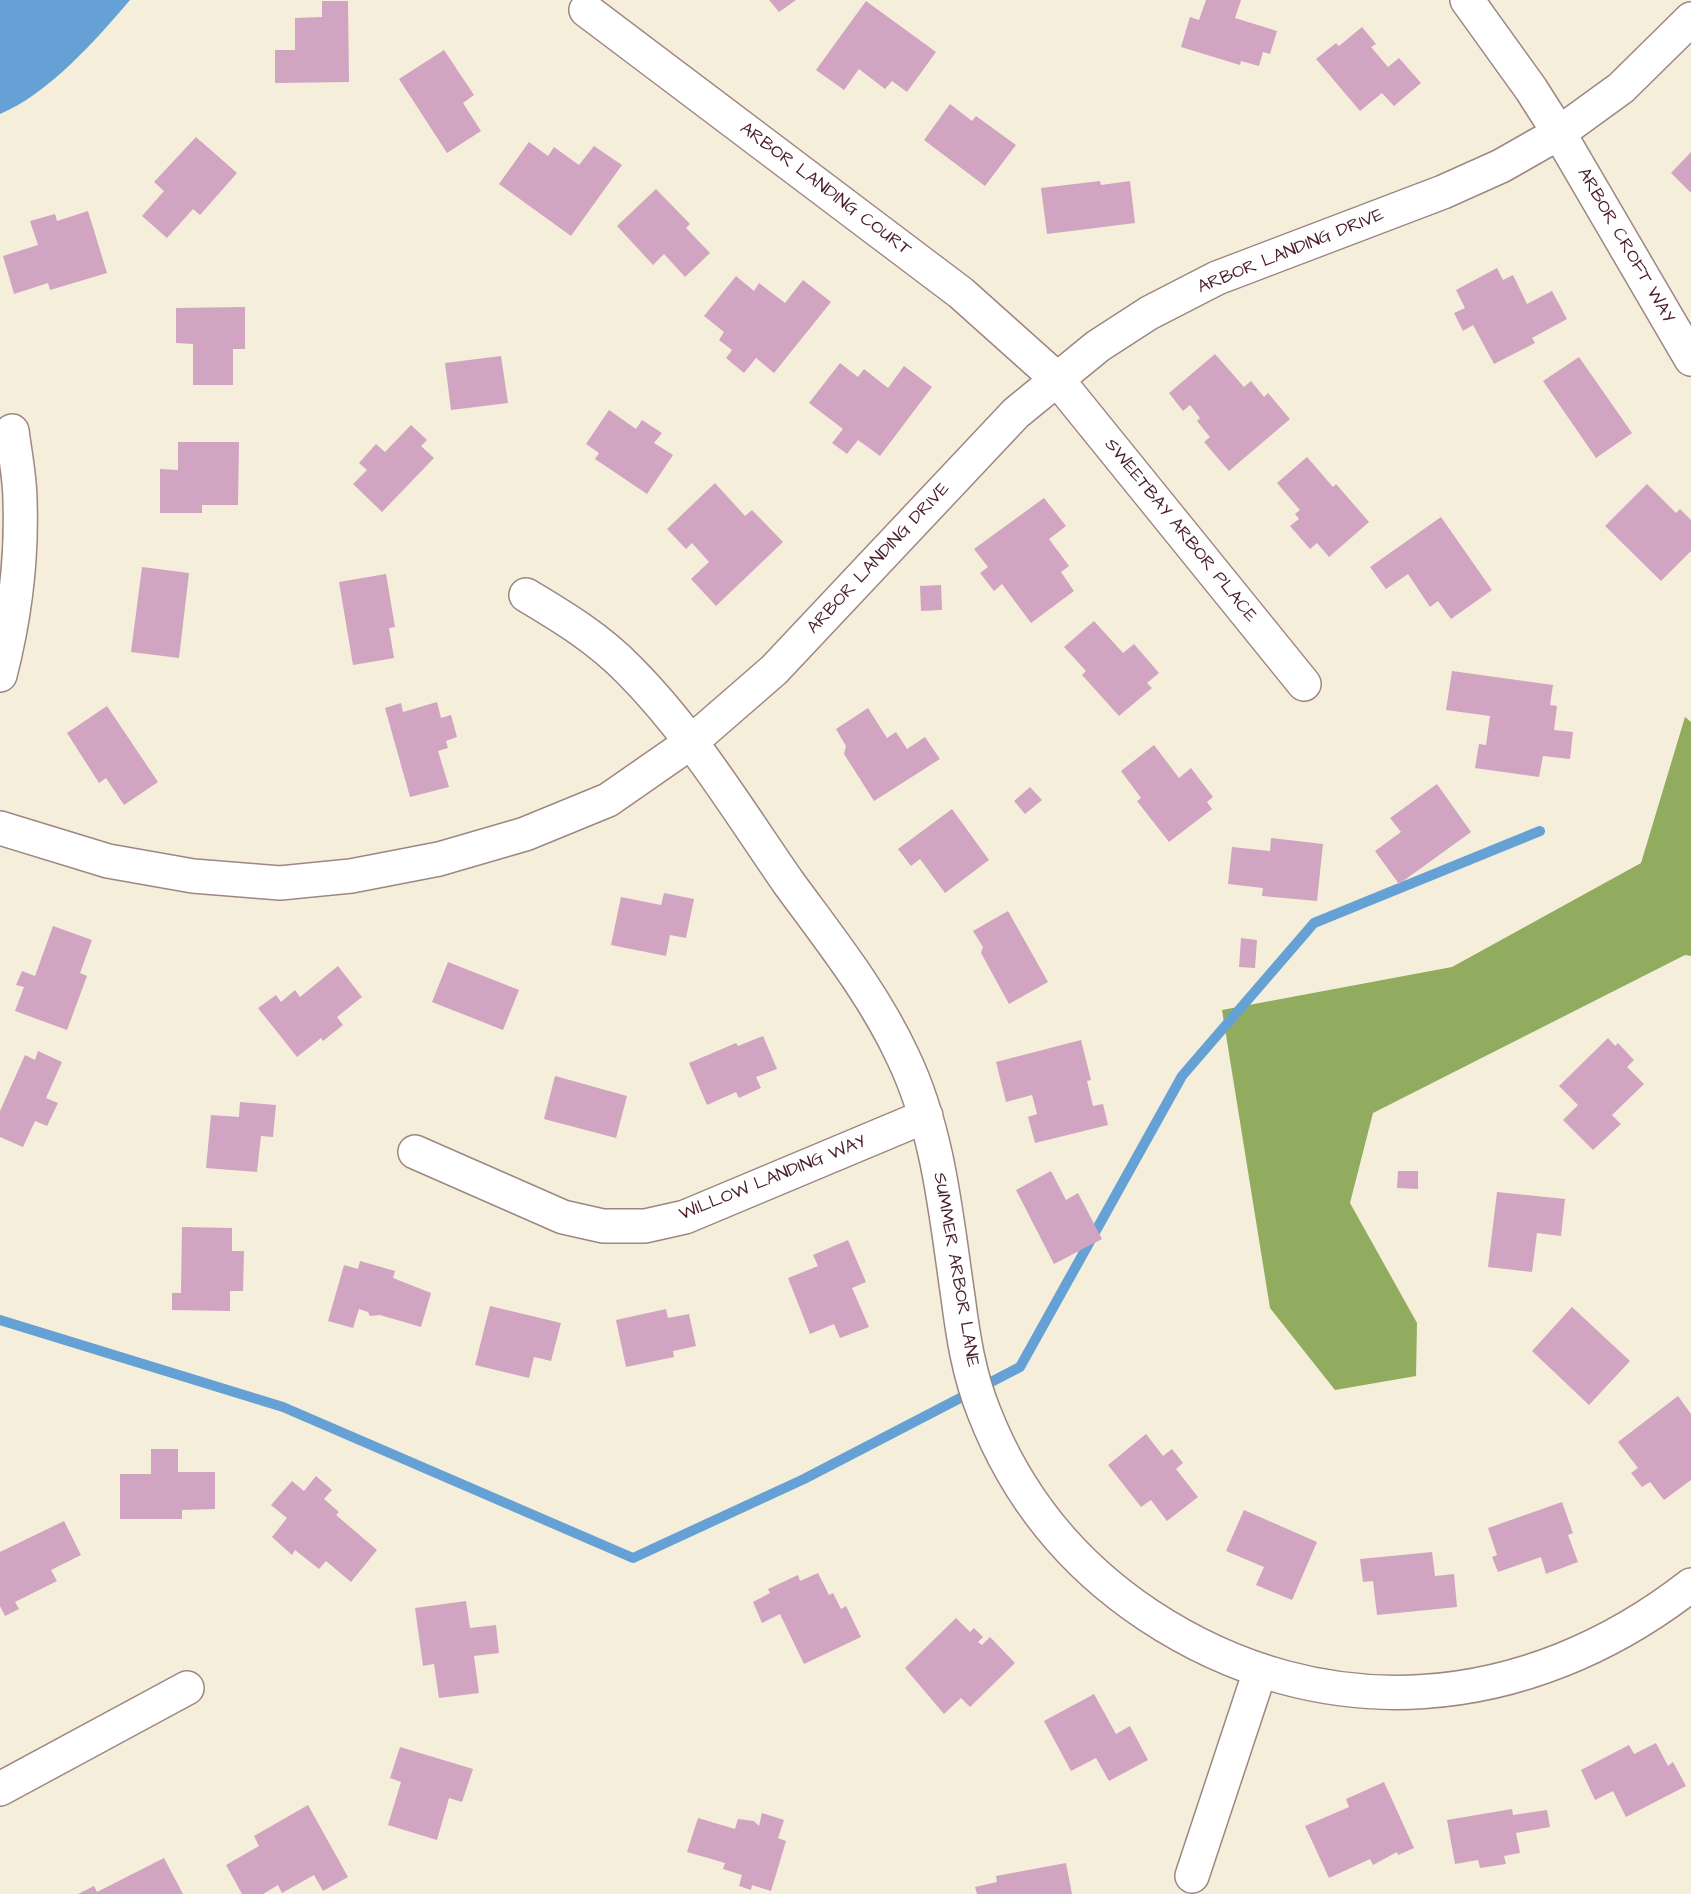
<!DOCTYPE html>
<style>
body{margin:0}
canvas{display:block;background:#f4eedb}
</style>
<canvas width="1691" height="1894"></canvas>
<script>
const context = document.querySelector('canvas').getContext('2d');
context.lineJoin = 'round';
function paint(path, color) { context.fillStyle = color; context.fill(path, 'evenodd'); }
function trace(path, color, width, dash) { context.strokeStyle = color; context.lineWidth = width; context.lineCap = dash ? 'butt' : 'round'; context.setLineDash(dash || []); context.stroke(path); }
function drawText(font, color, halo, rows, align = 'center') {
  context.font = font + ' "Architects Daughter",sans-serif'; context.lineWidth = 6; context.setLineDash([]); context.textBaseline = 'middle'; context.strokeStyle = halo; context.fillStyle = color; for (const [text, x, y, turn = 0] of rows) {
    context.save(); context.translate(x, y); context.rotate((+turn || 0) * Math.PI / 180); context.textAlign = isNaN(turn) ? turn : align; if (halo) context.strokeText(text, 0, 0); context.fillText(text, 0, 0); context.restore();
  }
}
paint(new Path2D(`
 M1685,717L1691,722V956L1685,955L1373,1113L1350,1203L1417,1323L1416,1376L1335,1390L1270,1308L1222,1010L1452,967L1641,863Z`), '#91ac5e');
paint(new Path2D(`
 M0,0H130C97,39 48,94 0,114Z`), '#66a1d6');
trace(new Path2D(`
 M0,1320L283,1407L633,1558L804,1479L1020,1367L1182,1076L1314,923L1540,831`), '#66a1d6', 10);
paint(new Path2D(`
 M769,0H796L779,12Z
 M1206,0H1241L1235,18L1277,31L1270,54L1263,52L1259,66L1241,61L1240,65L1181,47L1190,17L1199,20Z
 M322,1H348L349,82L275,83V50H295V18L322,17Z
 M866,1L936,52L907,92L892,81L885,89L859,69L844,90L816,70Z
 M1362,27L1376,44L1371,47L1388,67L1399,58L1421,83L1394,106L1382,93L1360,111L1316,59L1336,43L1339,46Z
 M444,50L474,95L463,103L481,131L447,153L399,79Z
 M950,104L972,121L976,116L1016,145L985,186L924,140Z
 M196,137L237,173L200,215L193,209L167,238L142,216L164,191L154,182Z
 M529,142L548,156L554,147L579,165L594,146L622,165L571,236L499,184Z
 M1691,152V193L1671,173Z
 M1100,181L1101,185L1130,181L1135,223L1047,234L1041,188Z
 M656,189L690,224L686,228L710,253L685,277L664,254L653,265L617,226Z
 M88,211L107,273L50,290L48,283L14,294L3,256L38,245L30,221L55,214L57,221Z
 M1497,268L1503,280L1513,275L1527,304L1552,291L1567,319L1532,338L1535,343L1494,364L1473,325L1463,331L1454,313L1465,308L1456,290Z
 M736,276L754,291L759,283L785,303L803,280L831,302L774,373L756,358L744,373L726,358L732,350L719,340L724,332L704,316Z
 M245,307V349H233V385H193V344L176,343V308Z
 M1215,354L1244,387L1251,381L1264,397L1268,393L1290,419L1229,471L1204,442L1210,437L1197,421L1200,418L1190,405L1183,411L1169,393Z
 M501,356L508,403L451,410L445,363Z
 M1579,357L1632,433L1596,458L1543,381Z
 M840,363L858,377L864,369L888,388L904,366L932,387L880,456L858,440L847,454L832,443L843,429L809,403Z
 M609,410L636,429L642,420L662,433L654,443L673,455L647,494L595,459L599,453L586,444Z
 M411,425L427,440L421,446L434,458L382,512L353,484L367,470L359,463L376,444L385,452Z
 M178,442H239L238,505H202V513H160V469L178,470Z
 M1307,457L1333,487L1336,484L1369,522L1329,557L1317,543L1310,549L1290,526L1299,519L1295,514L1300,510L1277,483Z
 M715,483L745,516L752,510L783,542L716,606L691,579L709,562L692,543L686,549L667,529Z
 M1647,484L1676,513L1680,509L1691,520V551L1661,581L1605,526Z
 M1044,498L1066,526L1049,539L1069,566L1061,572L1074,591L1031,623L1002,584L994,591L980,573L988,567L974,549Z
 M1441,517L1492,590L1451,619L1438,601L1430,607L1408,574L1386,589L1370,567Z
 M142,567L189,573L179,658L131,652Z
 M386,574L395,627L389,628L394,658L353,665L339,582Z
 M941,585L942,610L921,611L920,586Z
 M1094,621L1123,653L1134,644L1159,673L1147,683L1152,688L1119,716L1082,675L1086,671L1064,647Z
 M1452,671L1553,685L1550,705L1557,706L1554,730L1573,732L1570,759L1543,756L1539,777L1475,768L1479,744L1486,745L1490,716L1446,710Z
 M437,702L441,718L451,715L457,737L446,741L448,748L438,751L449,787L410,797L385,708L401,703L403,712Z
 M107,706L158,782L124,805L106,778L99,783L67,733Z
 M868,708L887,738L896,732L907,749L925,737L940,759L874,801L844,754L846,746L836,729Z
 M1154,745L1179,778L1191,768L1213,797L1207,802L1212,809L1169,842L1137,801L1141,798L1121,771Z
 M1437,784L1471,832L1399,884L1375,851L1401,832L1390,818Z
 M1030,787L1042,800L1025,814L1014,801Z
 M952,809L989,860L945,893L920,859L911,866L898,849Z
 M1271,838L1323,844L1317,901L1262,896L1263,888L1228,884L1232,847L1270,851Z
 M664,893L694,899L686,938L670,935L666,956L611,945L621,897L661,905Z
 M1008,911L1048,982L1009,1004L981,953L983,947L973,931Z
 M53,926L92,940L80,973L87,976L67,1030L15,1011L24,987L16,985L22,971L35,976Z
 M1241,938L1257,940L1255,968L1239,967Z
 M448,962L519,990L503,1030L432,1002Z
 M338,966L362,997L337,1017L343,1025L323,1041L321,1038L297,1057L258,1008L276,995L281,1002L295,990L300,997Z
 M763,1036L777,1069L756,1077L761,1088L739,1098L736,1092L707,1105L689,1063L736,1043L738,1046Z
 M1608,1038L1615,1046L1618,1043L1634,1060L1627,1067L1644,1084L1612,1115L1621,1124L1593,1150L1563,1120L1578,1105L1559,1086Z
 M1081,1040L1091,1080L1087,1081L1093,1106L1103,1104L1108,1125L1035,1143L1028,1117L1037,1114L1032,1095L1006,1102L996,1062Z
 M38,1051L62,1062L46,1098L58,1103L47,1126L35,1121L23,1147L0,1137V1111L25,1055L35,1060Z
 M555,1076L627,1096L616,1138L544,1119Z
 M240,1102L276,1105L273,1137L261,1136L257,1172L206,1168L211,1115L239,1117Z
 M1051,1171L1066,1200L1078,1193L1102,1239L1054,1264L1016,1190Z
 M1398,1171H1418V1189L1397,1188Z
 M1497,1192L1565,1199L1561,1236L1537,1233L1532,1272L1488,1267Z
 M182,1227L232,1228V1251H244L243,1291H230V1311L172,1310V1293H181Z
 M848,1240L866,1282L852,1288L869,1327L840,1338L834,1324L810,1334L788,1278L818,1266L813,1255Z
 M360,1261L395,1271L393,1278L431,1293L421,1327L380,1315L370,1316L368,1312L359,1309L353,1328L328,1321L344,1265L358,1269Z
 M490,1306L561,1323L551,1361L534,1357L529,1378L475,1365Z
 M1572,1307L1630,1361L1589,1405L1532,1351Z
 M666,1309L668,1318L689,1314L696,1346L673,1351L674,1357L626,1367L616,1320Z
 M1678,1396L1691,1414V1480L1664,1500L1650,1482L1642,1487L1631,1473L1638,1468L1618,1442Z
 M1146,1434L1163,1456L1172,1449L1183,1463L1176,1469L1198,1497L1167,1521L1151,1500L1141,1507L1108,1465Z
 M151,1449H178V1472H215V1509L182,1510V1519H120V1474H151Z
 M316,1476L332,1490L324,1499L339,1512L336,1515L377,1550L351,1582L326,1561L319,1569L295,1550L292,1555L272,1537L287,1518L271,1505L292,1481L304,1491Z
 M1562,1502L1573,1533L1568,1535L1578,1562L1546,1574L1541,1557L1498,1572L1492,1557L1497,1555L1488,1528Z
 M1244,1510L1317,1542L1292,1600L1256,1585L1264,1567L1226,1551Z
 M64,1521L81,1555L51,1570L57,1581L15,1602L19,1609L5,1616L0,1606V1552Z
 M1432,1552L1435,1576L1454,1574L1457,1607L1377,1615L1373,1581L1363,1582L1360,1559Z
 M818,1573L829,1595L833,1593L841,1609L846,1606L861,1637L804,1664L780,1614L762,1623L753,1602L770,1593L768,1589L798,1575L800,1581Z
 M466,1601L470,1628L496,1625L499,1653L474,1656L479,1693L439,1698L434,1664L423,1666L415,1608Z
 M956,1618L970,1632L974,1628L983,1637L978,1642L982,1645L990,1637L1015,1663L970,1707L961,1698L944,1714L905,1668Z
 M1094,1694L1116,1734L1130,1726L1148,1760L1109,1781L1096,1758L1071,1771L1044,1721Z
 M1656,1743L1668,1766L1673,1762L1686,1786L1626,1817L1613,1791L1595,1800L1581,1770L1629,1745L1634,1754Z
 M400,1747L473,1769L462,1802L449,1798L437,1840L388,1825L401,1782L390,1778Z
 M1384,1782L1414,1848L1398,1855L1397,1852L1373,1865L1370,1859L1329,1878L1305,1826L1349,1807L1346,1799Z
 M308,1805L348,1877L323,1891L314,1875L282,1893L278,1885L263,1894H242L226,1865L259,1846L254,1836Z
 M1512,1809L1513,1815L1547,1810L1550,1827L1516,1833L1520,1853L1504,1856L1506,1864L1480,1868L1478,1860L1455,1864L1447,1820Z
 M762,1813L784,1820L778,1838L786,1841L771,1891L752,1885L751,1890L739,1886L742,1875L723,1869L725,1863L687,1852L698,1818L735,1829L738,1819L754,1821L759,1826Z
 M164,1858L183,1894H78L94,1886L97,1892Z
 M1066,1863L1072,1894H977L975,1887L997,1882L996,1876Z`), '#d1a5c1');
const minor = new Path2D(`
 M1467,0L1531,89L1559,133L1691,359
 M586,10L961,293L1056,378L1304,684
 M526,595C563,617 599,639 629,670C691,732 738,810 788,882C829,938 874,994 903,1057C939,1132 946,1216 958,1297C963,1336 969,1375 984,1412C1017,1497 1073,1565 1148,1615C1323,1731 1527,1713 1691,1585
 M0,675C15,617 22,560 20,501C20,478 15,454 12,431
 M0,828L108,861L193,876L280,883L351,876L439,859L525,834L608,800L690,743L774,670L1016,413L1098,346L1149,313L1217,278L1443,192L1501,166L1559,133L1621,88L1691,19
 M415,1152L563,1217L603,1226H645L685,1217L926,1116
 M0,1789L187,1688
 M1192,1876L1260,1671`);
trace(minor, '#9f8683', 36);
trace(minor, '#fff', 33);
drawText('18px', '#4a1f2b', '#fff', [
 ["ARBOR LANDING COURT",825,190,37],
 ["ARBOR CROFT WAY",1625,246,60],
 ["ARBOR LANDING DRIVE",1291,252,-22],
 ["SWEETBAY ARBOR PLACE",1180,531,51],
 ["ARBOR LANDING DRIVE",879,559,-47],
 ["WILLOW LANDING WAY",773,1179,-22],
 ["SUMMER ARBOR LANE",955,1270,80]
]);
</script>
